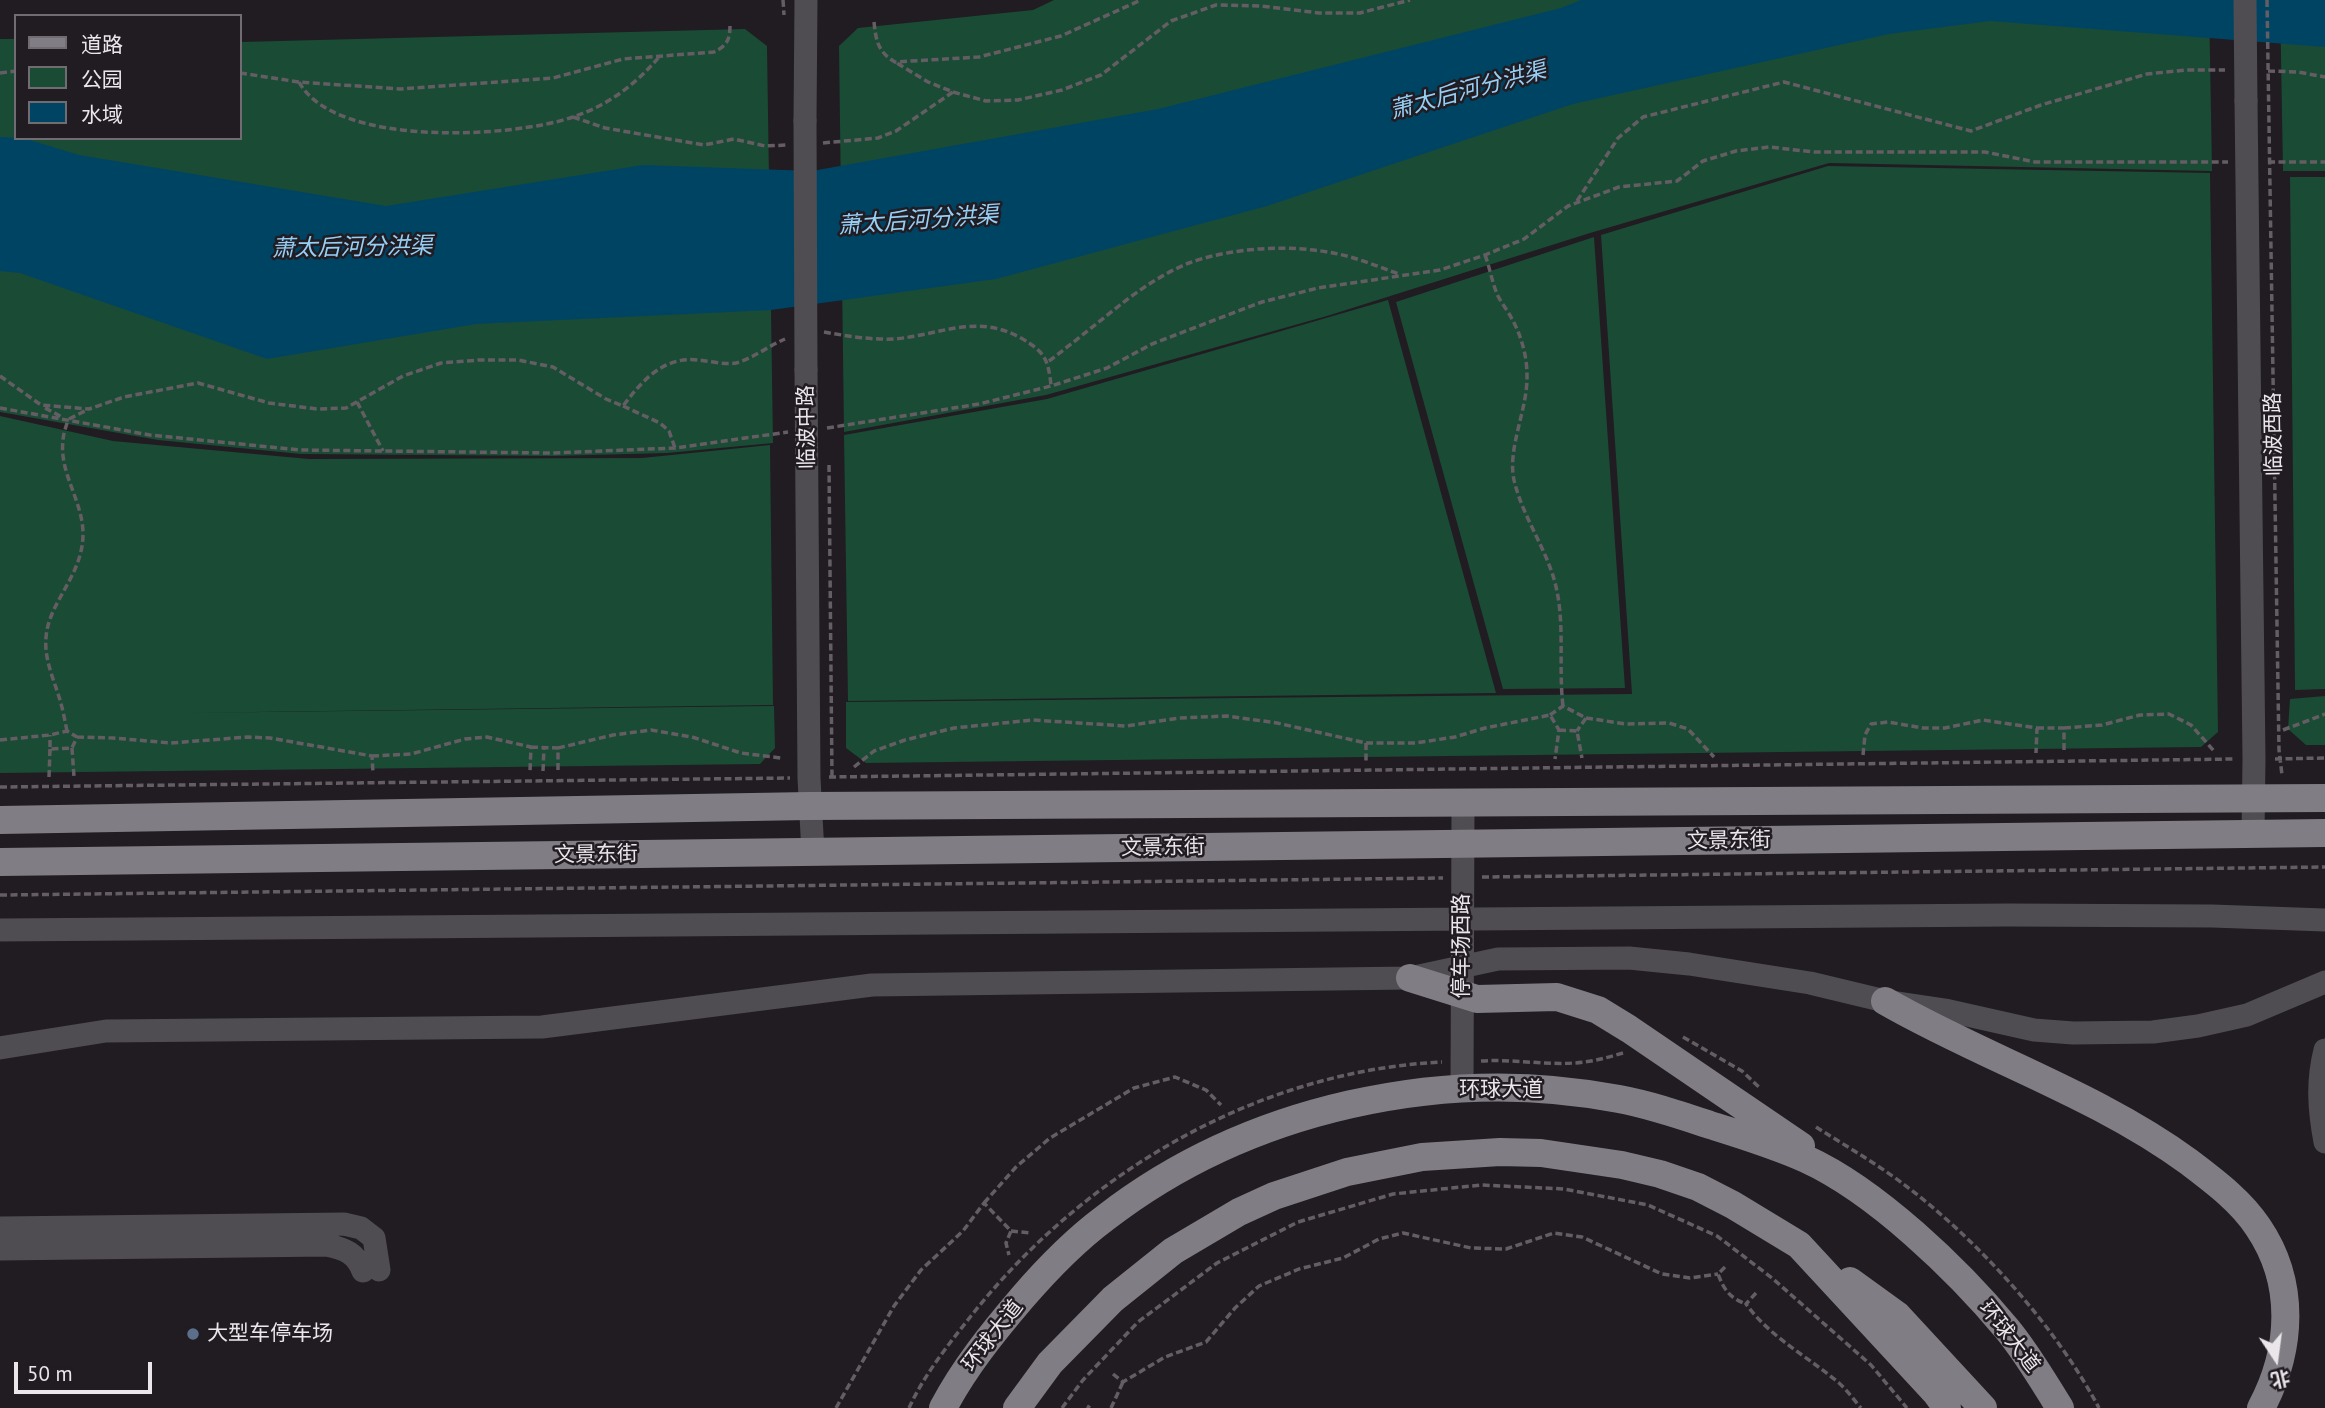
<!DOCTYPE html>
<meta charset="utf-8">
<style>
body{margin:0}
#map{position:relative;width:2325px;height:1408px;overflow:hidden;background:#211b22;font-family:"PT Sans","Noto Sans SC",sans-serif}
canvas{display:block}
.legend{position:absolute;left:14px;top:14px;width:228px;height:126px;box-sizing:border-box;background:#211b22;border:2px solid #716c72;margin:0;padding:9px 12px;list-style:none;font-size:21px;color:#eae6ea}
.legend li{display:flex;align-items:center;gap:14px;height:35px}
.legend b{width:35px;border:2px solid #716c72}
.north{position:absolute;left:2241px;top:1324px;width:70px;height:70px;-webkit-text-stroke:5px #211b22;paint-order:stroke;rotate:167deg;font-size:19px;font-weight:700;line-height:28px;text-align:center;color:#eae6ea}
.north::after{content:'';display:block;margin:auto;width:24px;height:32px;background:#eae6ea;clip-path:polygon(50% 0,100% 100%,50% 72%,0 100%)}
.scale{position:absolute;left:14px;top:1362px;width:138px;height:32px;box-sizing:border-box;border:4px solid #eae6ea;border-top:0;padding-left:9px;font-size:21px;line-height:24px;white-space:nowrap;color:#eae6ea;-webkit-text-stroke:5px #211b22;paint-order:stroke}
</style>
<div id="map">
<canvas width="2325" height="1408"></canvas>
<ul class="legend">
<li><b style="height:9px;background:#817d85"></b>道路</li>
<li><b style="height:19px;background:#1a4b35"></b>公园</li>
<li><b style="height:19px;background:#004464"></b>水域</li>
</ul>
<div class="north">北</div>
<div class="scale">50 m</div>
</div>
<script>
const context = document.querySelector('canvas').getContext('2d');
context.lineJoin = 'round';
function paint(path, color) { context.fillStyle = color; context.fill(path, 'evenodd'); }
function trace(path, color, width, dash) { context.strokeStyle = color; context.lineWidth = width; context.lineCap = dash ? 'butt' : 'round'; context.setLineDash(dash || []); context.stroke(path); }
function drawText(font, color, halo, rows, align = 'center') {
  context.font = font + ' "PT Sans","Noto Sans SC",sans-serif'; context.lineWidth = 5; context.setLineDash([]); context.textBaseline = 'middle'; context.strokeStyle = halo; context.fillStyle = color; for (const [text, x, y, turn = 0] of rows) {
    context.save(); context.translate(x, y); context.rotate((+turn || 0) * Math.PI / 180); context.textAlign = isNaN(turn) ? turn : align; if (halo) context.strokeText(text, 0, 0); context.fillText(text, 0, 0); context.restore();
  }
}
paint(new Path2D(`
 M1054,0H2209L2212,171L1829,163L1590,233L1327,316L1046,395L844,432L839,46L858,28L1033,10Z
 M2280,0H2325V171H2283Z
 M745,29L767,46L773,443L667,453L553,456L301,454L158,440L0,412V39H16V138H240V42Z
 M1828,166L2210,173L2218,732L2201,747L866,763L846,748V702L1632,694L1601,235Z
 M2290,177H2325V689L2295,690Z
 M1594,237L1625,688L1503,689L1396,302Z
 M1388,300L1496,693L848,701L844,435L1047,399Z
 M0,416L113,441L309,459L642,458L770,445L773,705L179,713L774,706L775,748L760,764L0,773Z
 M2325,696V745H2306L2288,729L2290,699Z`), '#1a4b35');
paint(new Path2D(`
 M1581,0H2325V47L1990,21L1889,34L1573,104L1267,206L996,279L771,310L476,324L267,359L20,273L0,271V137L23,138L79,155L386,206L643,165L812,171L1158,109L1561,8Z`), '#004464');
trace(new Path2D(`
 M783,0L784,15
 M2267,0L2279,750L2282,775
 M874,22C876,41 878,52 895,62L979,57L1061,36L1141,0
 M2268,71L2298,72L2325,77
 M0,73L16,71
 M240,73L299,82L400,89L553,78L623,59L714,52C728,45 730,39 730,24
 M299,82C335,148 512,138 573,117C609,105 636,84 660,56
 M953,92L986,101L1018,100L1062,90L1101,75L1171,21L1216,5L1261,6L1319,13H1360L1410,0
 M573,117L605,128L704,145L734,139L765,146L787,145
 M823,143L878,138L896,131L953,92L928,82L895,62
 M2268,162H2325
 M1577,201L1618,138L1643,117L1784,82L1971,131L2041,105L2147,74L2186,70H2225
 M1485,255C1490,268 1492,283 1498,296C1502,304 1508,311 1512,319C1521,335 1527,356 1527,375C1528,409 1507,448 1514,480C1522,515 1544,545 1554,579C1566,620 1558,664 1563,706
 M824,332C847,336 871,340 894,339C941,335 976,313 1021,338C1045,352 1048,359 1051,385
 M1049,361C1073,343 1096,324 1120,305C1140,289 1166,272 1189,263C1233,247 1292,244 1338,254C1358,258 1379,267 1399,274
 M0,376L41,405L89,409L124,397L198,383L269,403L317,409L346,408L403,376L441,363L479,360H518L553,367L606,399L623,406C642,381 663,356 698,360C710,361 725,365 736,363C754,358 768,346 785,339
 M357,402L383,451
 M623,406L660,423L669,431L675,448
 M0,408L150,435L300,450L553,453L675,448L788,432
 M45,408L62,417
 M69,419L87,410
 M827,428L979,404L1051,386L1107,368L1152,344L1262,302L1318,288L1440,270L1485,255L1524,239L1568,206L1619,187L1677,181L1703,161L1736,151L1769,147L1814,152H1985L2035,162H2228
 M829,465L832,777
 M1550,715L1563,706L1586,718L1577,731
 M1586,718L1626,724L1669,723L1688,729L1714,757
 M2037,728H2064V752
 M2064,728L2102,725L2140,715L2169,714L2191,725L2214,751
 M1559,730L1577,731L1582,758
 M2283,730L2325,714
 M67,731C65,721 63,710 60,700C54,680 44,659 46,638C48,602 83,576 83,534C83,501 59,473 63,441C63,434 66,427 68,420
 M77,737L113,738L171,743L248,737L270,738L372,756L373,773
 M0,740L50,735L67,731L77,737L72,748L50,749V735
 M1366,743H1415L1455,737L1485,728L1550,715L1559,730L1555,759
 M531,747L558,748V771
 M72,748L74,777
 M558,748L613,735L651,730L692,737L741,753L781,758
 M1863,755L1865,735L1871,724L1888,722L1923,728H1945L1983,720L2037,728L2036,753
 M372,756L411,754L465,739L487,737L531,747L530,771
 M2275,759L2325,758
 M854,767L874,751L905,740L954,728L1033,720L1126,726L1179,718L1227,716L1277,723L1366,743V761
 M543,771L544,747
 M49,777L50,749
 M829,777L2235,759
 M0,787L790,778
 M1482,877L2325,867
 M0,895L1443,878
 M1683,1037L1742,1071L1761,1089
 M1481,1061C1512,1059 1544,1065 1574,1063C1591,1062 1606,1058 1623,1053
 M1816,1127C1844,1145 1874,1162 1902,1183C1976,1238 2055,1325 2099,1408
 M984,1203L1016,1167L1050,1138L1134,1088L1175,1077L1206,1090L1221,1105
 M1011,1231L1031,1233
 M1725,1267L1718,1274C1724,1290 1730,1298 1746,1304
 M1756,1293L1746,1304C1771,1338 1807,1356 1839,1383C1847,1390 1854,1400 1861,1408
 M1113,1374L1123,1382L1165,1357L1206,1342L1235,1308L1259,1286L1299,1269L1343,1258L1379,1239L1403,1233L1471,1248L1506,1249L1554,1233L1582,1237L1662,1274L1690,1278L1718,1274
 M1087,1406L1090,1408
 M836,1408L894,1306L921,1270L963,1231L984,1203L1011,1231L1006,1243L1009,1255
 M909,1408C924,1375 948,1345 971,1316C1084,1173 1257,1071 1442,1062
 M1062,1408L1083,1380L1138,1322L1217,1263L1298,1222L1393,1194L1481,1185L1564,1189L1648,1205L1717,1236L1772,1278L1871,1365L1907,1408
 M1111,1408L1123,1382`), '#645e64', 3.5, [7, 3.5]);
trace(new Path2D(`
 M2246,101L2254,759L2253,834
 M805,121L806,0
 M806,370L809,778L813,853
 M0,930L2009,915L2212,916L2325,920
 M0,1048L106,1031L542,1027L872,985L1410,978L1498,959L1629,958L1689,964L1810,983L1885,1001L1945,1010L2034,1030L2073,1033L2153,1032L2198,1026L2247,1015L2325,982
 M2325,1050C2317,1081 2319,1110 2325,1142
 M1462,1090L1463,803
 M0,1228L344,1224L361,1228L374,1238L379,1270
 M0,1249L327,1245C345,1249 356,1253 363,1271`), '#4f4d51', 23);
trace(new Path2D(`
 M0,820L809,806L2325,798
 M0,862L2325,833
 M1410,978L1477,999L1557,997L1598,1010L1629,1029L1801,1146
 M1885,1001C1984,1058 2096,1094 2189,1162C2214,1181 2241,1201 2258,1227C2296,1283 2292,1350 2261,1408
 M1850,1281L1897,1315L1983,1408
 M943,1408C964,1368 993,1332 1022,1298C1047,1269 1074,1241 1105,1218C1247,1108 1443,1065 1619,1099C1651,1105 1680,1115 1710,1125C1742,1135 1775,1145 1806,1159C1876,1191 1958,1270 2007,1329C2027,1353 2043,1381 2060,1408
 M1017,1408L1050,1363L1113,1299L1173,1251L1239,1212L1274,1196L1347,1172L1422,1157L1500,1152L1541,1153L1622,1165L1660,1174L1698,1187L1733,1205L1799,1245L1936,1393L1947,1408`), '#817d85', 28);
trace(new Path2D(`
 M2245,0L2246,101
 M805,121L806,370`), '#4f4d51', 23);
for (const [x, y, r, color] of [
 [193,1334,7,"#5c6f8a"]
]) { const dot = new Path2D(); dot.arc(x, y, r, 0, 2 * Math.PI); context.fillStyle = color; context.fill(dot); trace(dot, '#211b22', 2.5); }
drawText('21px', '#eae6ea', '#211b22', [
 ["临波中路",807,427,-91],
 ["临波西路",2274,434,-91],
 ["文景东街",1729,841,-1],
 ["文景东街",1163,848,-1],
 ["文景东街",596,855,-1],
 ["停车场西路",1462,946,-90],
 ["环球大道",1501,1090],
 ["环球大道",993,1336,-52],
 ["环球大道",2009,1337,52]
]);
drawText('21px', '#eae6ea', '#211b22', [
 ["大型车停车场",207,1334]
], 'left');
drawText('italic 23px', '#96cff4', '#211b22', [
 ["萧太后河分洪渠",1468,91,-15],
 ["萧太后河分洪渠",918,221,-4],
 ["萧太后河分洪渠",352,248,-1]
]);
</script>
